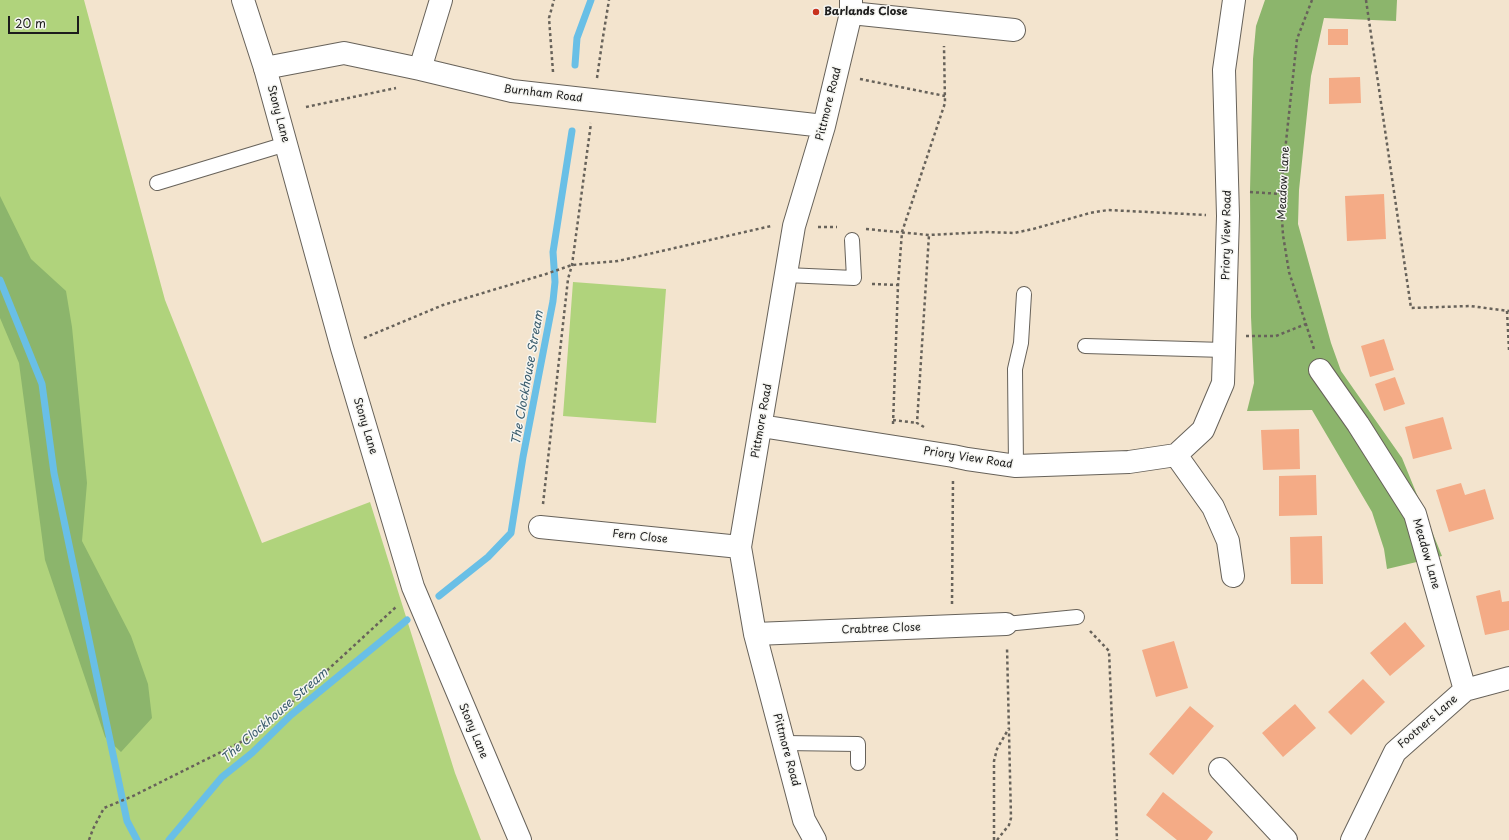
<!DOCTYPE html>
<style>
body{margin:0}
#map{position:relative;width:1509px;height:840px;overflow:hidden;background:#f3e4ce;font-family:"Playpen Sans",sans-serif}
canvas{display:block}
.scale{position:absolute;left:8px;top:16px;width:71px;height:18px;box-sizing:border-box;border:2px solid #1c1c1c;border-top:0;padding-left:5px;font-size:12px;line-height:14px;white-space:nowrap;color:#1c1c1c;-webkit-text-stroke:3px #f6f6f2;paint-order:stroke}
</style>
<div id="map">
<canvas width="1509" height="840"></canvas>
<div class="scale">20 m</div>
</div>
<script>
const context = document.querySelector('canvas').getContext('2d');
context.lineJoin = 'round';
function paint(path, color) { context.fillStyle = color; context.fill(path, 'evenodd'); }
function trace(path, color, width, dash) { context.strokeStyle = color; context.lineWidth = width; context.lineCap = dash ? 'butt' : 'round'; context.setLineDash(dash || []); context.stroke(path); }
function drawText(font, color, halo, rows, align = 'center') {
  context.font = font + ' "Playpen Sans",sans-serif'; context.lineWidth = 3; context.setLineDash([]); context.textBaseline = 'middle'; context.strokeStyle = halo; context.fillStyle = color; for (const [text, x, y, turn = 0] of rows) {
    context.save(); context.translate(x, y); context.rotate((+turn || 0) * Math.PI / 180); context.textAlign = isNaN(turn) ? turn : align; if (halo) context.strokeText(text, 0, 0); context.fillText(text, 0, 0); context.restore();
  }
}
paint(new Path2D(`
 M0,0H84L165,300L262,543L370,502L455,773L481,840H0Z
 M573,282L666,289L656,423L563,416Z`), '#b0d37c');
paint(new Path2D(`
 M1265,0H1397L1396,21L1324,18L1311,76L1299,190L1298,224L1331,343L1341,371L1402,458L1442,556L1387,569L1384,549L1372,512L1312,410L1247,411L1254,383L1251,317L1250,191L1253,59L1256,26Z
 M0,196L31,259L66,291L72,327L87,483L82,541L131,636L148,684L152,718L121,752L105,737L45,560L19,363L0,318Z`), '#8cb56c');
trace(new Path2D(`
 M575,65L577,38L591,0
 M0,280L42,384L54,473L127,821L137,840
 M439,596L488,557L511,533L523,457L553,301L555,282L553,252L572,131
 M169,840L222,777L252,753L291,715L407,620`), '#69bfe6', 7);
paint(new Path2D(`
 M1328,29H1348V45H1328Z
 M1360,77L1361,103L1329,104V78Z
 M1384,194L1386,239L1347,241L1345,196Z
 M1384,339L1394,370L1370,377L1361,346Z
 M1395,377L1405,404L1384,411L1375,384Z
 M1443,417L1452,449L1413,459L1405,427Z
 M1299,429L1300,469L1263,470L1261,430Z
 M1316,475L1317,515L1279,516V476Z
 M1461,483L1465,495L1485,489L1494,519L1449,532L1436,490Z
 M1322,536L1323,584H1291L1290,537Z
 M1500,590L1502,602L1509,601V630L1485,635L1476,596Z
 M1405,622L1425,646L1390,676L1370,653Z
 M1174,641L1188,688L1156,697L1142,650Z
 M1363,679L1385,702L1351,735L1328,712Z
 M1295,704L1316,728L1283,757L1262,733Z
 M1190,706L1214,726L1173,775L1149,754Z
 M1163,792L1213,832L1207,840H1177L1146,815Z`), '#f4ab86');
const service = new Path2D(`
 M157,183L286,144
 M786,275L854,278L852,240
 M1085,346L1224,350
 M1016,466L1015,369L1021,343L1024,294
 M1006,624L1077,617
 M784,743L858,744V763`);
const minor = new Path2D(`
 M851,13L1014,30
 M265,68L344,53L420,69L512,91L824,126
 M420,69L441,0
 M1320,370L1358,424L1415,514L1465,690
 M761,426L953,456L967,459L1016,466L1129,462L1176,455L1203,430L1223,383L1228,216L1224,70L1234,0
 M1176,455L1213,507L1228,541L1233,576
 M540,527L740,547
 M755,634L1006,624
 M1220,769L1286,840
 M815,840L804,820L755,634L740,547L794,226L824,126L851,13V0
 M1352,840L1395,752L1465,690L1509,678`);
const secondary = new Path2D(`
 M243,0L265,68L342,348L413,587L520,840`);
trace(service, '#67625a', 16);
trace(minor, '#67625a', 24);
trace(secondary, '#67625a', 24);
trace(new Path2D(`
 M1312,0L1297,39L1283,170L1281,203L1283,235L1289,272L1314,349
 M1366,0L1411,308L1470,306L1509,311
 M553,72L549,18L554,0
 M597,78L602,43L609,0
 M860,79L945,96
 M306,107L396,88
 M1250,192L1281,194
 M818,227H837
 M866,229L929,235L987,232L1014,233L1033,229L1090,213L1108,210L1206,215
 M872,284L898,285
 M1507,311L1509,350
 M1246,336H1276L1306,324
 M364,338L443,305L546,274L572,265L618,261L771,226
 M893,420L917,423
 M893,424L898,285L902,232L945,103L944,46
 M924,427L917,423L929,235
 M543,504L568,279L572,265L591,123
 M952,604L953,479
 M1090,631L1109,651L1117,840
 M89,840L93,829L104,808L133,796L259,733L396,607
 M994,840V761L997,749L1009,728
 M997,840L1009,825L1011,818L1007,647`), '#67625a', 2.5, [3, 3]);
trace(service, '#fff', 14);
trace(minor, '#fff', 22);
trace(secondary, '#fff', 22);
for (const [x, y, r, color] of [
 [816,12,4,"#c8321e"]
]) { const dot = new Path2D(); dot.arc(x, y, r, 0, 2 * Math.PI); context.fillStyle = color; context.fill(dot); trace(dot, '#f6f6f2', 1.5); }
drawText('bold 11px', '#1c1c1c', '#f6f6f2', [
 ["Barlands Close",824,12]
], 'left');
drawText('11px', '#1c1c1c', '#f6f6f2', [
 ["Burnham Road",543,94,7],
 ["Pittmore Road",829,104,-76],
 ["Stony Lane",278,114,75],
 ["Meadow Lane",1284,183,-87],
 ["Priory View Road",1227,235,-89],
 ["Pittmore Road",762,421,-80],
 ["Stony Lane",365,426,73],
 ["Priory View Road",968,458,9],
 ["Fern Close",640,537,6],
 ["Meadow Lane",1426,554,74],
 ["Crabtree Close",881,629,-2],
 ["Footners Lane",1428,722,-41],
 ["Stony Lane",473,731,67],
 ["Pittmore Road",786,750,75]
]);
drawText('italic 12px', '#3b5d6d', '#f6f6f2', [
 ["The Clockhouse Stream",528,378,-80],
 ["The Clockhouse Stream",275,716,-41]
]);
</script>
